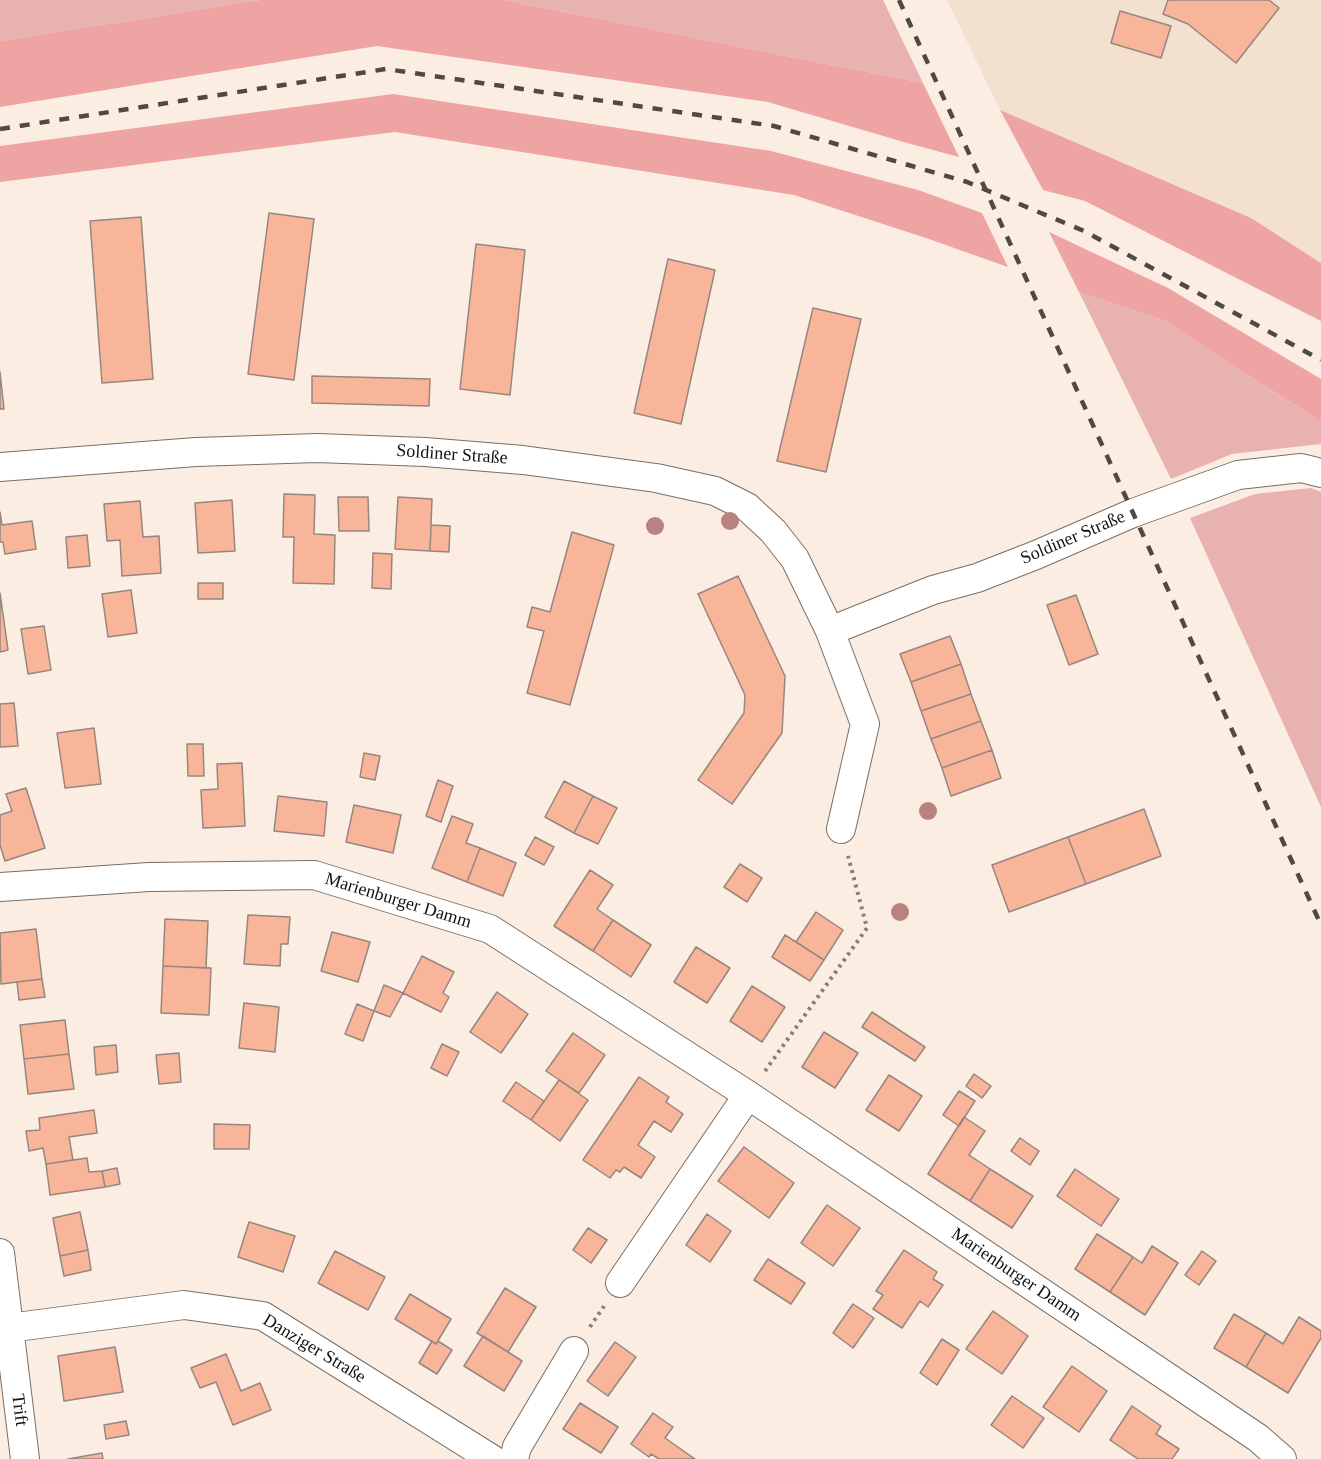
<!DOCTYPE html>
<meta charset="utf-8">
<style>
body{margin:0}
canvas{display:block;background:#fbede1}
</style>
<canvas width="1321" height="1459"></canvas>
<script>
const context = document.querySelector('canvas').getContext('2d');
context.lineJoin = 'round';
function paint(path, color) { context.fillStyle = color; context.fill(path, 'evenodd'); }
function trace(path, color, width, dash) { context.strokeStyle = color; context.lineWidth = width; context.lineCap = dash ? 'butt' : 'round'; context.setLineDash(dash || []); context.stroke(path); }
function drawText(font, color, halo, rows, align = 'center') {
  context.font = font + ' Georgia,serif'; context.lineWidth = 4.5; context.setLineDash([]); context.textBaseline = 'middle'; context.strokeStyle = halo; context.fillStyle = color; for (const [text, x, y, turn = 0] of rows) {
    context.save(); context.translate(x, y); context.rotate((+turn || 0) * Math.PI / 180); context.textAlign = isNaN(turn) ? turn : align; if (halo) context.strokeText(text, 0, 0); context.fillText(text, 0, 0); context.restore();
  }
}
paint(new Path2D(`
 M947,0H1321V263L1251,218L1000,110Z`), '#f3e0ce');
paint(new Path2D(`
 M0,0H260L0,41Z
 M504,0H883L923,83Z
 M1079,292L1163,320L1321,422V444L1232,454L1171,479Z
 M1311,488L1321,492V807L1190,518L1255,494Z`), '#e8b2b0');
paint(new Path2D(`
 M260,0H504L923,83L959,157L907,143L768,102L377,46L0,107V41Z
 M393,94L771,151L918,190L982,213L1008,267L926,238L794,195L395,132L0,182V146Z
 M1000,110L1251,218L1321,263V321L1085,201L1043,190Z
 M1049,232L1168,288L1321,379V422L1163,320L1079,292Z`), '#eea4a2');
const building = new Path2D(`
 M1168,0H1269L1279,8L1236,63L1188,24L1163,14Z
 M1120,11L1171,26L1161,58L1111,43Z
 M269,213L314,219L294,380L248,374Z
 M141,217L153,379L102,383L90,221Z
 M476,244L525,250L510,395L460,389Z
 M668,259L715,270L681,424L634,413Z
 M813,308L861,319L826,472L777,461Z
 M0,372L4,409H0Z
 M312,376L430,379L429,406L312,403Z
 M284,494L315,495L314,534L335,535L334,584L293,583L294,537H283Z
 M338,497H368L369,531H339Z
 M398,497L432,499L430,551L395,549Z
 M232,500L235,551L198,553L195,503Z
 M140,501L143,537L159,536L161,573L122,576L120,540L107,541L104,504Z
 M0,512L2,525L32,521L36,549L5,554L3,542H0Z
 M431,525L450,526L449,552L430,551Z
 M572,532L614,545L570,705L527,693L544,631L527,627L532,607L550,612Z
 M87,535L90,566L68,568L66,537Z
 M373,553L392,554L391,589L372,588Z
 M738,576L785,676L782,733L732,804L698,780L744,713L745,695L698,594Z
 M198,583H223V599H198Z
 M131,590L137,633L108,637L102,594Z
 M0,593L8,650L0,652Z
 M1076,595L1098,654L1069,665L1047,605Z
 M44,626L51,670L28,674L21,629Z
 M950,636L961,664L911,682L900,654Z
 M961,664L971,694L921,711L911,682Z
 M971,694L981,721L931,739L921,711Z
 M14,703L18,746L0,747V704Z
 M981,721L992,750L942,768L931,739Z
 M94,728L101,784L65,788L57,733Z
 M187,744H203L204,776H188Z
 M992,750L1001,778L951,796L942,768Z
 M364,753L380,756L375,780L360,777Z
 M242,763L245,826L203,828L201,790L218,789L217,764Z
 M438,780L453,786L441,822L426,816Z
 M564,781L593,796L574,833L545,817Z
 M26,788L45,848L5,861L0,845V815L12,811L6,794Z
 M278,796L327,802L324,836L274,831Z
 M593,796L617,808L598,844L574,833Z
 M354,805L401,815L393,853L346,842Z
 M1144,809L1161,856L1086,884L1068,837Z
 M452,816L473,824L466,843L480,848L467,882L432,868Z
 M535,837L554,847L544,865L525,855Z
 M1068,837L1086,884L1009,912L992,865Z
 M480,848L516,863L503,896L467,882Z
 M740,864L762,878L747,902L724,887Z
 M590,870L613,885L597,909L613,920L593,951L554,926Z
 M816,912L843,930L824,960L796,942Z
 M248,915L290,917L288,944H281L280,966L244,964Z
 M165,919L208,921L206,968L163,966Z
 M613,920L651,945L631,977L593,951Z
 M36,929L42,979L1,984L0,933Z
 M332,932L370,942L358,982L321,971Z
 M785,935L824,960L810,981L772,957Z
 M696,947L730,968L707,1003L674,982Z
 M422,956L454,972L443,993L449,997L441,1012L403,993Z
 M163,966L211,968L209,1015L161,1013Z
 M42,979L45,997L19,1000L17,982Z
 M384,985L403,993L390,1017L374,1011Z
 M752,986L785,1007L762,1042L730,1021Z
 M497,992L528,1014L501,1053L470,1032Z
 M244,1003L279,1007L275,1052L239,1048Z
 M357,1004L374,1011L363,1041L345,1034Z
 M872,1012L925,1047L915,1061L862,1027Z
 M65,1020L69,1054L24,1059L20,1025Z
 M824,1032L858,1053L835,1088L802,1067Z
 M573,1033L605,1055L579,1093L546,1071Z
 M442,1044L459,1052L447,1076L431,1068Z
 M116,1045L118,1072L96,1075L94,1047Z
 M179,1053L181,1082L159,1084L156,1055Z
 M69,1054L74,1089L28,1094L24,1059Z
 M974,1074L991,1086L982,1098L966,1086Z
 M889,1075L922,1096L899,1131L866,1110Z
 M639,1077L669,1097L666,1102L683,1114L671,1132L654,1121L638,1145L655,1157L641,1178L624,1167L620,1172L616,1170L610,1178L583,1160Z
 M559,1080L588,1100L560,1141L531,1120Z
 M516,1082L544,1101L531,1120L503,1101Z
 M959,1091L975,1101L959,1126L943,1115Z
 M94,1110L97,1133L69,1137L73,1160L46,1164L43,1148L29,1151L26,1131L40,1130L39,1118Z
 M964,1117L985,1131L969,1155L990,1169L970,1201L928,1174Z
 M214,1124L250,1125L249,1149H214Z
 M1020,1138L1039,1151L1030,1165L1011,1151Z
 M744,1147L794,1183L769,1218L718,1181Z
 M87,1158L89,1172L102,1171L105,1187L50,1195L46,1164Z
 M117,1168L120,1184L105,1187L102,1171Z
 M990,1169L1033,1196L1012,1228L970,1201Z
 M1075,1169L1119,1199L1101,1226L1057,1196Z
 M827,1205L860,1228L833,1266L801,1243Z
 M80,1212L88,1250L60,1256L53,1218Z
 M707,1214L731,1231L710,1262L686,1245Z
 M249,1222L295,1236L283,1272L238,1257Z
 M588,1228L607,1240L591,1263L573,1250Z
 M1097,1234L1133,1257L1110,1292L1075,1269Z
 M1152,1246L1178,1263L1145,1315L1110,1292L1133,1257L1142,1263Z
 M88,1250L91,1270L64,1276L60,1256Z
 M904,1250L937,1272L933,1279L943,1285L928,1307L920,1301L902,1328L873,1309L883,1295L876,1291Z
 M335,1251L385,1277L368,1310L318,1283Z
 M1202,1251L1216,1261L1199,1285L1185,1275Z
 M768,1259L805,1283L791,1304L754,1280Z
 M505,1288L536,1307L508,1352L477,1333Z
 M410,1294L451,1319L436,1344L395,1319Z
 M853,1304L874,1318L853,1348L833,1333Z
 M993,1311L1028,1336L1002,1374L966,1349Z
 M1234,1314L1266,1333L1246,1367L1214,1348Z
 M1299,1317L1321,1331V1338L1288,1393L1246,1367L1266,1333L1283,1344Z
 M483,1336L522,1361L504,1391L464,1366Z
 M942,1339L959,1350L937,1385L920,1373Z
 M432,1341L436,1344L438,1341L452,1350L437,1374L419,1363Z
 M615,1342L636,1357L608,1396L587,1381Z
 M115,1347L123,1392L64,1401L58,1356Z
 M226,1354L241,1391L260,1383L271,1410L233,1425L216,1382L200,1388L191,1368Z
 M1072,1366L1107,1391L1079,1432L1043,1407Z
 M1012,1396L1044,1418L1023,1448L991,1425Z
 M580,1403L618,1427L601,1453L563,1429Z
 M1132,1406L1161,1426L1156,1434L1179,1449L1172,1459H1138L1110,1440Z
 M653,1413L673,1427L665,1438L695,1459H659L651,1454L649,1457L631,1444Z
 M126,1421L129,1435L106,1439L104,1425Z
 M102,1453L103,1459H68Z`);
paint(building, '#f9b59a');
trace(building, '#978680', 1.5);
const minor = new Path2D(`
 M0,467L196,452L317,448L425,452L523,460L656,478L715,491L747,507L773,531L795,559L830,631L865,724L841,829
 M830,631L933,590L977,578L1036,555L1133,513L1238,475L1301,468L1321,473
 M0,887L149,877L314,875L490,929L748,1095L1258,1438L1282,1459
 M0,1253L25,1459
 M620,1283L748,1095
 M9,1328L184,1305L263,1316L492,1459
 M514,1459L517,1447L574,1351`);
trace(minor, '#7a6e63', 30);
trace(new Path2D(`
 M765,1071L867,928L848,856
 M590,1327L604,1306`), '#887e76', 4, [3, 4.5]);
trace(minor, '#fff', 28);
trace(new Path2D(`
 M899,0L1321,925
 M0,129L386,69L774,126L967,182L1084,231L1321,360`), '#504943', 4.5, [10, 10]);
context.fillStyle = '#b7827f';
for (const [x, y] of [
 [730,521],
 [655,526],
 [928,811],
 [900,912]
]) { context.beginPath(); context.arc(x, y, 9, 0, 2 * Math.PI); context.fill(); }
drawText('18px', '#16110d', '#fff', [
 ["Soldiner Straße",452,455,4],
 ["Soldiner Straße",1073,538,-23],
 ["Marienburger Damm",398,901,17],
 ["Marienburger Damm",1016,1275,34],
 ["Danziger Straße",314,1349,31],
 ["Trift",19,1410,83]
]);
</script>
